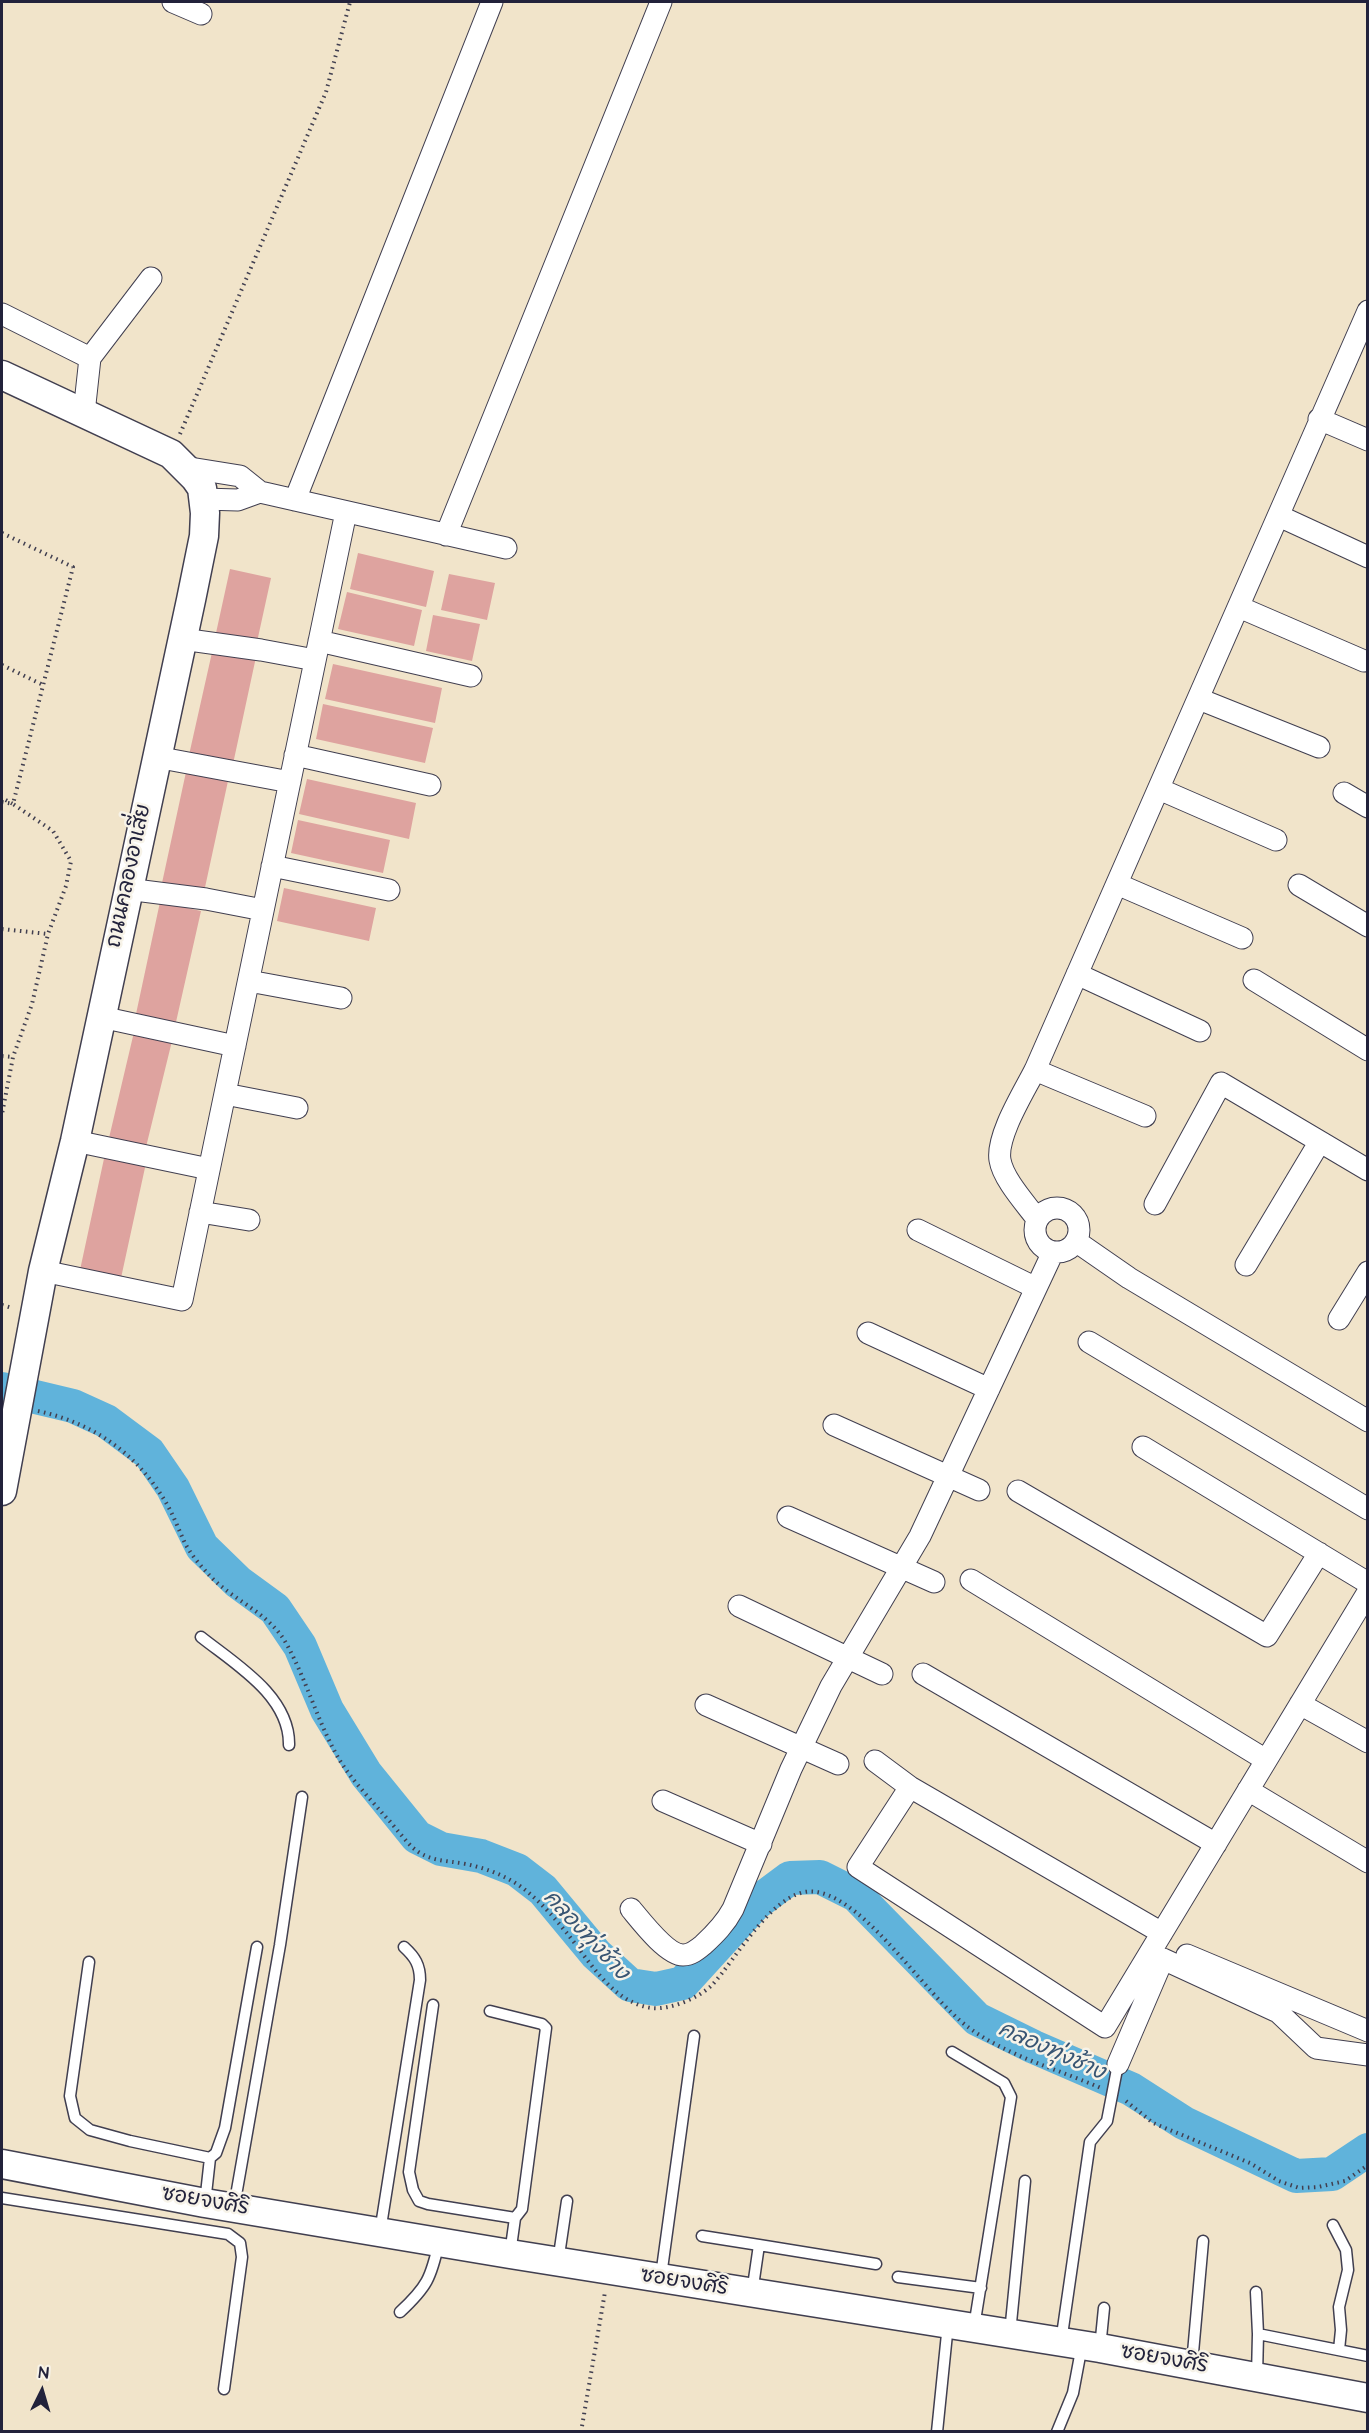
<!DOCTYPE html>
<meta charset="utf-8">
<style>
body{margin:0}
#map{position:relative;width:1369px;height:2433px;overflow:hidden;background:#f1e4ca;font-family:"Architects Daughter",sans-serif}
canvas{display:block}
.frame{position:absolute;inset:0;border:3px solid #22223b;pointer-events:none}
.north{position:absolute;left:12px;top:2361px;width:60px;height:60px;-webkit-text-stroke:4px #f7f3e8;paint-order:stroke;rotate:5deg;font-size:16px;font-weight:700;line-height:24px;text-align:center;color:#22223b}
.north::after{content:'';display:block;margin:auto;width:21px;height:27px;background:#22223b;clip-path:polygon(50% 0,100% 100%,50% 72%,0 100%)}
</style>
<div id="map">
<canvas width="1369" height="2433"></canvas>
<div class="frame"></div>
<div class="north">N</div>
</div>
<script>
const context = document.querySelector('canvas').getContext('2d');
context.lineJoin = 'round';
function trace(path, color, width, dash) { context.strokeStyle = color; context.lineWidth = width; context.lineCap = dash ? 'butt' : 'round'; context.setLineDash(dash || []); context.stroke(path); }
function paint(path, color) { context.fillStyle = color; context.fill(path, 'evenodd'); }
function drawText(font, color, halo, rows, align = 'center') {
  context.font = font + ' "Architects Daughter","Playpen Sans Thai",sans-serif'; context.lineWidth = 5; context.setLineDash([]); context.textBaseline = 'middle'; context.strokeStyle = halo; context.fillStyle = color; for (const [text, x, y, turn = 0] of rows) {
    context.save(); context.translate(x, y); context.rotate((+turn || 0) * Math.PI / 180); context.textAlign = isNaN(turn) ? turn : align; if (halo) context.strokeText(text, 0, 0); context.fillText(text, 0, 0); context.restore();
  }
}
trace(new Path2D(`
 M2,1389L73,1406L106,1421L149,1453L173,1488L202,1547L238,1582L275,1609L300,1646L327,1710L366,1774L417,1837L441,1849L481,1856L517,1870L543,1890L596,1954L630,1985L656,1989L683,1983L755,1904L790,1878L820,1877L856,1895L977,2019L1034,2047L1131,2089L1184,2123L1296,2176L1332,2174L1368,2150`), '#60b3db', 34);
paint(new Path2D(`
 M358,553L434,571L426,607L350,589Z
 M230,569L271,578L257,642L216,633Z
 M449,574L495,583L487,620L441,610Z
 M347,592L422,610L414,646L338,629Z
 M433,615L480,624L472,661L426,651Z
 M213,648L256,657L233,764L189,755Z
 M333,664L442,688L435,723L325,699Z
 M323,704L433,728L425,763L316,739Z
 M186,772L228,781L204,892L162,883Z
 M307,779L416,803L409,839L299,814Z
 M298,820L390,840L383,873L291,853Z
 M284,888L376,908L369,941L277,921Z
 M160,902L201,911L176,1022L136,1014Z
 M134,1032L172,1041L146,1147L109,1138Z
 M105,1154L146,1163L121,1278L80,1270Z`), '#dea39f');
const lane = new Path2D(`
 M201,1637C235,1664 290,1696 289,1745
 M89,1962L70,2096L75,2118L90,2130L130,2141L210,2158L205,2203
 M433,2005L409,2172L413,2190L419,2201L428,2204L515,2218L510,2254
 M490,2011L542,2024L546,2028L522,2209L515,2218
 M952,2052L1004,2083L1011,2097L974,2327
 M210,2158L216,2153L225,2128L257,1947
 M2,2198L228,2234L240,2243L242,2257L224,2389
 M234,2207L280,1945L302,1797
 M1333,2225L1346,2250L1348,2270L1339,2307L1341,2330L1339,2350
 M380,2232L420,1980C420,1965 415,1957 404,1947
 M702,2236L759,2245L752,2293
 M759,2245L876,2264
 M558,2262L567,2201
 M661,2276L694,2036
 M898,2277L981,2288
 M1256,2292L1258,2334
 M400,2312C427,2287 431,2278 439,2242
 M1010,2333L1025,2181
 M1061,2342L1090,2142L1107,2121L1118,2064
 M1100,2348L1104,2308
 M1192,2364L1203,2241
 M1257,2376L1258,2334L1368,2356
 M937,2432L948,2324
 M1057,2432L1073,2393L1082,2345`);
const street = new Path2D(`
 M173,2L201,14
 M2,314L90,358L84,413
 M90,358L151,278
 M1319,419L1368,440
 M184,467L240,476L260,492L506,548
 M203,499L238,500L260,492
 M295,500L492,2
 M1279,516L1368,557
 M446,535L661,2
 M1239,607L1364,661
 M182,639L261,650L315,660
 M319,641L471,676
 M1199,699L1319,747
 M295,755L430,785
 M156,757L290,782
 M1159,789L1276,840
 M1344,793L1368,807
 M272,866L389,890
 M1117,884L1242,938
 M1299,885L1368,926
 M127,889L206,899L263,910
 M1077,974L1200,1031
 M1254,980L1368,1050
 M249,981L341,998
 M101,1017L235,1046
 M1035,1070L1145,1116
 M225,1094L297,1108
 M75,1141L209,1169
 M1155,1204L1221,1083L1368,1170
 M1035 1230a22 22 0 1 1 44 0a22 22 0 1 1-44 0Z
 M200,1212L249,1220
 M1037,1219C1026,1204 1003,1179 1000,1160C996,1136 1024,1092 1035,1070L1368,311
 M918,1230L1036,1288
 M1077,1242L1129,1278L1368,1421
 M1246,1265L1319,1143
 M43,1271L182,1300L346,512
 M1339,1319L1368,1272
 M868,1333L989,1389
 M1089,1342L1368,1509
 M834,1425L979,1490
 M1143,1447L1368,1583
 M1018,1491L1267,1636L1319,1553
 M788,1517L934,1582
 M971,1580L1266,1760
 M739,1606L882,1674
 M923,1674L1216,1844
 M1300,1704L1368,1742
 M706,1705L838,1764
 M875,1761L910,1787L1162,1933
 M910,1787L858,1867L1105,2027L1368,1592
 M1248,1790L1368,1862
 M663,1801L761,1844
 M631,1909C641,1921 667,1955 683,1955C691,1955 697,1950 703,1945C715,1934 725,1924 733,1909L791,1769L831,1686L920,1536L1053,1252
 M1187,1955L1368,2031
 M1118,2064L1163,1959L1278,2012L1316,2048L1368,2055`);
const secondary = new Path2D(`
 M2,375L171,454L195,478L202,488L205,513L204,536L191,600L75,1141L43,1271L2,1491
 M2,2164L205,2203L510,2254L1100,2348L1368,2398`);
trace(lane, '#413f50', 13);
trace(street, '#413f50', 23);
trace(secondary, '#413f50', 31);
trace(new Path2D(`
 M180,434L326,92L350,2
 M2,533L73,567L13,804L2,798
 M2,665L43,685
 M2,802L13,804L53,831L71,861L66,886L48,934L32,1004L13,1057L2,1114
 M2,929L48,934
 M2,1056L13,1057
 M2,1305L12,1308
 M38,1411C93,1423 136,1453 165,1501C173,1514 178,1528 184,1541C190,1554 201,1566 210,1576C234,1601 268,1612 286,1643C305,1677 316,1716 334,1750C346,1774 366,1794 383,1814C393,1824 402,1837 412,1847C429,1862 445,1860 466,1864C485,1868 504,1875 520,1886C538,1899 552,1915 566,1932C589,1960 612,2003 652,2008C670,2010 699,1998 712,1985C736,1960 776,1884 817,1892C868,1901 925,1995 968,2027C1007,2056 1057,2069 1101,2088
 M1126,2101L1153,2123L1250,2163L1279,2181L1299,2188L1318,2187L1345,2181L1368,2165
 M581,2432L605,2292`), '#413f50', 4, [1.5, 4.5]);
trace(lane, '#fff', 10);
trace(street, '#fff', 21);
trace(secondary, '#fff', 28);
drawText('21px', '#22223b', '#f7f3e8', [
 ["ถนนคลองอาเสี่ย",130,876,-78],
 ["ซอยจงศิริ",205,2202,10],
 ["ซอยจงศิริ",684,2283,9],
 ["ซอยจงศิริ",1164,2360,10]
]);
drawText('italic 22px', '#385573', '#f7f3e8', [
 ["คลองทุ่งช้าง",585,1936,47],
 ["คลองทุ่งช้าง",1051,2052,24]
]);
</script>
